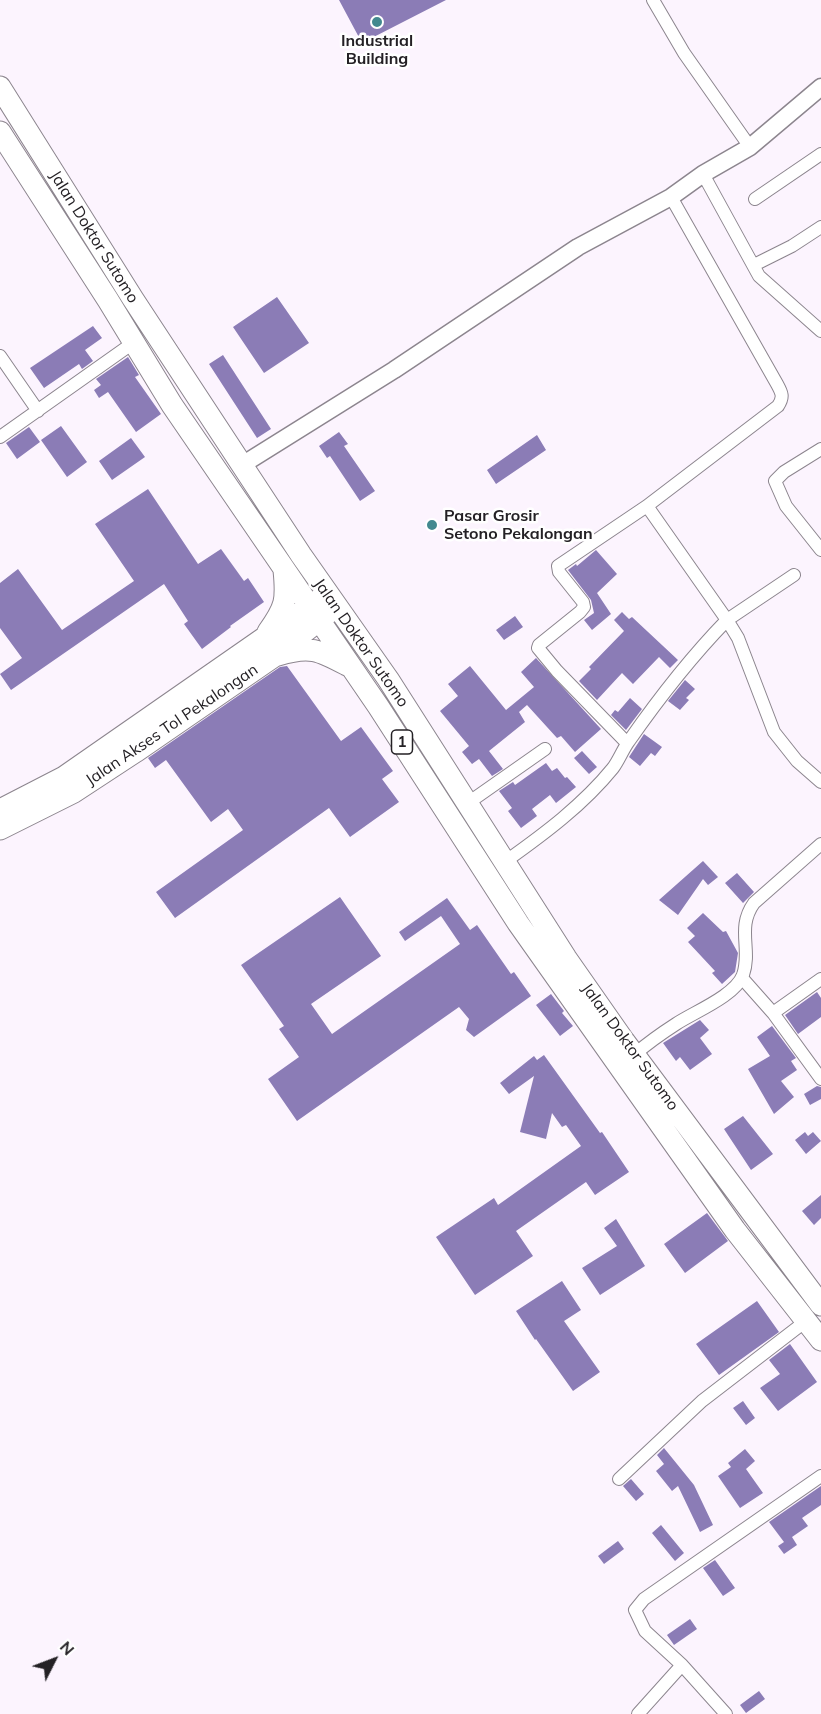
<!DOCTYPE html>
<style>
body{margin:0}
#map{position:relative;width:821px;height:1714px;overflow:hidden;background:#fcf4fe;font-family:Mulish,sans-serif}
canvas{display:block}
.north{position:absolute;left:24px;top:1630px;width:60px;height:60px;-webkit-text-stroke:4px #fff;paint-order:stroke;rotate:48deg;font-size:16px;font-weight:700;line-height:24px;text-align:center;color:#242125}
.north::after{content:'';display:block;margin:auto;width:21px;height:27px;background:#242125;clip-path:polygon(50% 0,100% 100%,50% 72%,0 100%)}
</style>
<div id="map">
<canvas width="821" height="1714"></canvas>
<div class="north">N</div>
</div>
<script>
const context = document.querySelector('canvas').getContext('2d');
context.lineJoin = 'round';
function paint(path, color) { context.fillStyle = color; context.fill(path, 'evenodd'); }
function trace(path, color, width, dash) { context.strokeStyle = color; context.lineWidth = width; context.lineCap = dash ? 'butt' : 'round'; context.setLineDash(dash || []); context.stroke(path); }
function drawText(font, color, halo, rows, align = 'center') {
  context.font = font + ' Mulish,sans-serif'; context.lineWidth = 5; context.setLineDash([]); context.textBaseline = 'middle'; context.strokeStyle = halo; context.fillStyle = color; for (const [text, x, y, turn = 0] of rows) {
    context.save(); context.translate(x, y); context.rotate((+turn || 0) * Math.PI / 180); context.textAlign = isNaN(turn) ? turn : align; if (halo) context.strokeText(text, 0, 0); context.fillText(text, 0, 0); context.restore();
  }
}
paint(new Path2D(`
 M339,0H446L362,43Z
 M277,297L309,343L264,373L233,327Z
 M93,326L102,338L85,350L93,361L82,369L79,364L44,388L30,368Z
 M223,355L271,429L257,438L209,364Z
 M128,357L139,375L135,377L161,414L136,432L108,392L99,398L94,390L101,385L96,379Z
 M61,426L87,462L67,477L41,440Z
 M29,427L40,442L17,459L6,443Z
 M339,432L348,444L344,446L375,491L360,501L330,456L327,458L319,446Z
 M537,435L546,450L496,484L487,470Z
 M131,438L145,457L112,480L99,461Z
 M148,489L198,564L221,549L244,581L248,578L264,602L230,626L231,627L202,649L184,624L188,621L164,584L11,690L0,674L22,658L0,628V583L18,569L62,630L134,581L95,524Z
 M596,550L617,574L597,593L611,614L592,630L584,620L594,613L591,600L568,570L576,564L577,566Z
 M622,612L629,619L632,617L678,660L670,668L659,657L633,684L622,673L597,700L579,681L591,669L589,667L624,631L614,620Z
 M515,616L523,627L504,640L496,630Z
 M536,658L601,729L575,752L561,736L557,738L527,705L519,712L525,722L489,751L503,769L492,776L479,759L472,764L462,752L469,746L440,711L458,696L448,684L470,666L506,710L534,687L521,672Z
 M287,666L341,741L361,727L393,771L382,779L399,802L350,837L329,808L175,918L156,892L243,830L228,809L211,822L166,760L155,768L148,758L280,667Z
 M685,680L695,689L686,698L689,700L680,710L668,701Z
 M630,698L642,709L626,730L611,715L615,710L618,712Z
 M644,734L662,747L655,756L651,753L640,766L629,757Z
 M582,751L597,767L589,774L574,758Z
 M546,763L552,771L557,768L565,778L567,777L576,787L556,803L550,795L532,809L537,816L521,828L508,811L512,808L499,791L513,782L515,785Z
 M703,861L718,877L708,885L703,879L678,915L659,900Z
 M737,873L754,892L743,903L725,883Z
 M340,897L381,956L311,1004L332,1034L460,944L441,916L405,941L399,932L447,898L470,930L477,925L511,974L514,972L531,996L474,1037L466,1030L469,1019L459,1007L297,1121L268,1079L299,1057L279,1029L284,1026L241,965Z
 M703,913L723,932L726,931L738,953L735,972L722,984L712,973L715,971L688,942L695,936L687,928Z
 M817,992L821,998V1017L798,1034L785,1015Z
 M551,994L564,1011L562,1013L573,1026L560,1036L536,1005Z
 M700,1020L709,1030L700,1038L712,1054L690,1070L680,1057L676,1061L663,1043Z
 M772,1026L796,1058L791,1061L797,1070L781,1081L794,1097L774,1114L748,1069L770,1056L757,1037Z
 M544,1055L600,1133L602,1132L629,1172L595,1195L586,1182L516,1231L533,1256L475,1295L436,1237L494,1198L498,1205L581,1146L566,1125L562,1127L552,1113L546,1139L520,1132L534,1076L509,1094L500,1083L534,1056L537,1060Z
 M817,1086L821,1087V1099L810,1105L804,1094Z
 M743,1116L773,1154L751,1170L724,1129Z
 M805,1132L808,1136L813,1132L821,1141L806,1154L795,1140Z
 M821,1195V1218L814,1225L802,1211Z
 M707,1213L728,1241L685,1273L664,1244Z
 M616,1219L645,1266L600,1295L582,1268L617,1246L604,1228Z
 M562,1281L581,1310L564,1321L600,1372L573,1391L536,1339L535,1340L516,1311Z
 M757,1301L779,1332L719,1375L696,1344Z
 M790,1344L817,1382L778,1411L760,1388L780,1374L769,1360Z
 M743,1401L755,1418L746,1425L733,1408Z
 M664,1448L694,1485L713,1525L700,1532L678,1486L672,1491L656,1471L664,1464L657,1455Z
 M745,1449L755,1461L746,1469L763,1493L740,1508L718,1476L731,1467L728,1463Z
 M631,1479L644,1494L636,1501L623,1486Z
 M821,1486V1505L802,1518L808,1526L792,1537L797,1545L784,1554L778,1546L784,1542L769,1522Z
 M661,1525L684,1553L675,1561L652,1533Z
 M618,1541L624,1549L604,1564L598,1556Z
 M715,1560L735,1588L723,1596L703,1568Z
 M690,1619L697,1629L674,1645L667,1635Z
 M759,1691L765,1699L746,1713L740,1705Z`), '#8b7cb6');
const street = new Path2D(`
 M653,0L684,53L750,147
 M703,174L759,276L821,331
 M755,199L821,154
 M754,265L792,246L821,227
 M0,356L38,411
 M0,437L133,343
 M821,449L784,472L775,481L786,506L821,550
 M794,575L727,620L738,638L774,732L797,761L821,782
 M627,743L557,671L538,648L539,645L580,612L584,607L583,602L559,572L558,566L647,506
 M468,803L545,749
 M506,861C544,834 583,805 613,768C619,760 623,749 629,741C659,698 691,657 727,620L647,506L778,406C784,397 782,393 777,384L671,197
 M742,978L773,1013L821,1079
 M773,1013L821,979
 M635,1054C648,1043 662,1033 676,1024C694,1012 735,996 743,975C752,949 736,928 754,903L821,844
 M619,1479L702,1401L806,1321
 M638,1714L682,1665
 M726,1714L682,1665L645,1631L635,1610L644,1599L821,1476`);
const secondary = new Path2D(`
 M242,465L394,370L578,247L671,197L703,174L750,147L821,87`);
const highway = new Path2D(`
 M0,87L133,299L301,555L388,679L566,958L624,1041L821,1305
 M0,132L108,300L172,405L378,706L518,923L735,1230L821,1340
 M268,632C286,607 287,600 284,570
 M278,655C310,645 319,650 347,665
 M0,810L64,777L320,599
 M0,829L74,792L135,752L273,657L328,613`);
trace(street, '#8c858e', 14);
trace(secondary, '#8c858e', 19);
trace(highway, '#8c858e', 23);
trace(street, '#fff', 12);
trace(secondary, '#fff', 16);
trace(highway, '#fff', 21);
for (const [x, y, r, color] of [
 [377,22,6,"#42898f"],
 [432,525,6,"#42898f"]
]) { const dot = new Path2D(); dot.arc(x, y, r, 0, 2 * Math.PI); context.fillStyle = color; context.fill(dot); trace(dot, '#fff', 2); }
for (const [x, y, w] of [
 [402,742,21]
]) { const box = new Path2D(); box.roundRect(x - w / 2, y - 12, w, 24, 4.5); context.fillStyle = '#fff'; context.fill(box); trace(box, '#242125', 1.5); }
drawText('bold 15px', '#242125', null, [
 ["1",402,742]
]);
drawText('bold 16px', '#242125', '#fff', [
 ["Industrial",377,41],
 ["Building",377,59],
 ["Pasar Grosir",444,516,"left"],
 ["Setono Pekalongan",444,534,"left"]
]);
drawText('16px', '#242125', '#fff', [
 ["Jalan Doktor Sutomo",94,237,58],
 ["Jalan Doktor Sutomo",361,643,55],
 ["Jalan Akses Tol Pekalongan",172,725,-34],
 ["Jalan Doktor Sutomo",630,1047,54]
]);
</script>
